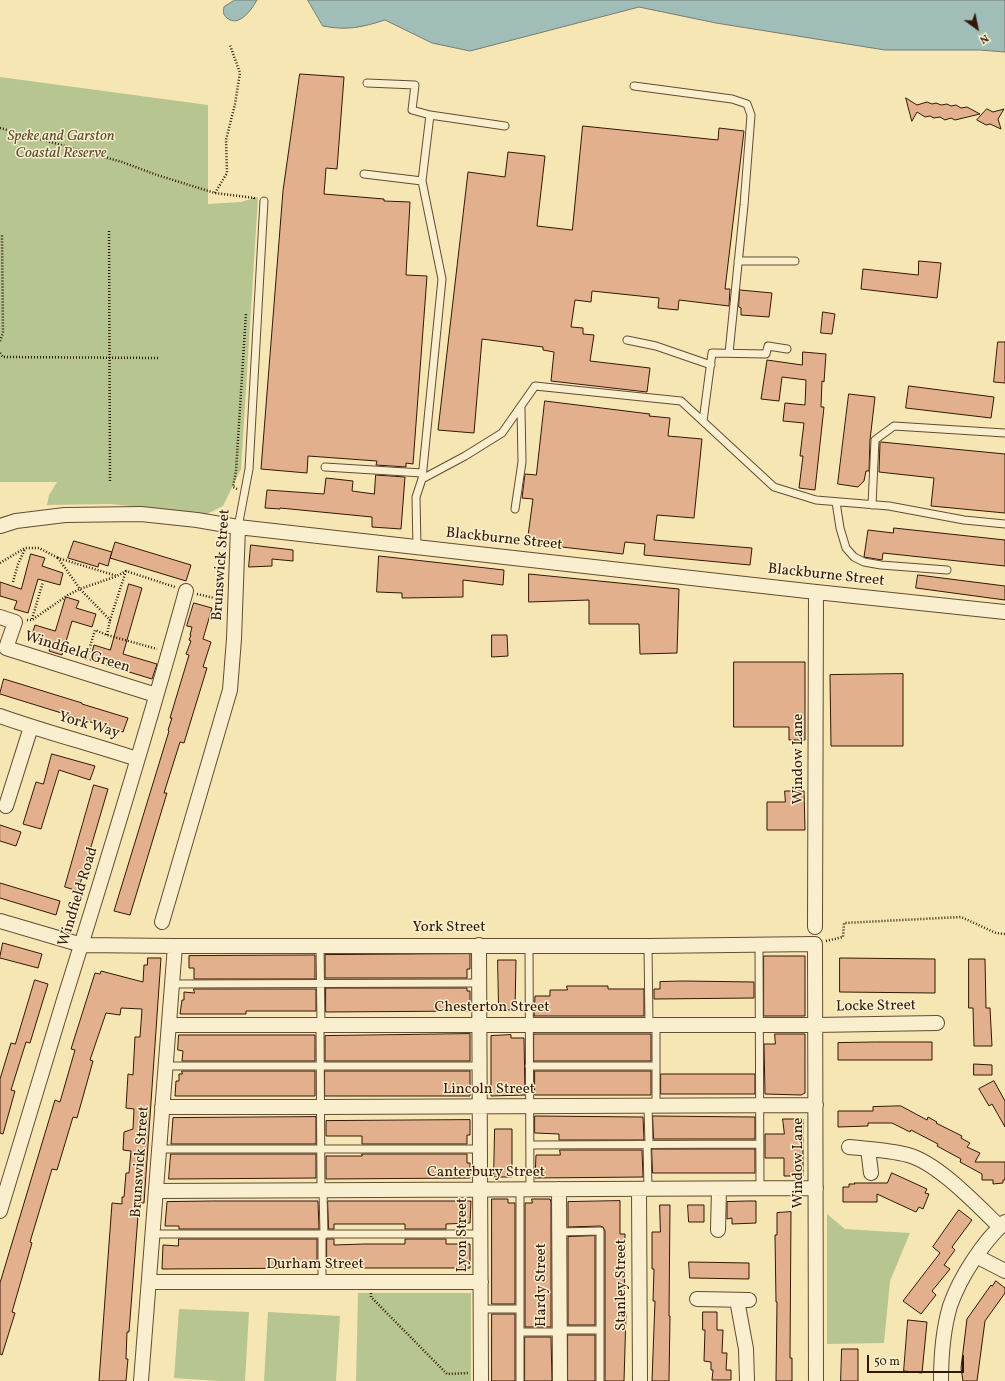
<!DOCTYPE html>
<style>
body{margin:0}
#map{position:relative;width:1005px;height:1381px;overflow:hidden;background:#f6e6b4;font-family:Vollkorn,serif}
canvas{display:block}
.north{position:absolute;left:957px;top:8px;width:40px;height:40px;-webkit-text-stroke:3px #f9efce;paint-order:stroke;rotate:147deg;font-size:11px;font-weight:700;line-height:16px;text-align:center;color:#331708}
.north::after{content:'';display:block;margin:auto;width:14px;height:18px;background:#331708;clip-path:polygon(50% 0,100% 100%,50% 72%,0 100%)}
.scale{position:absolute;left:867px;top:1355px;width:97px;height:18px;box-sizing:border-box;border:2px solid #331708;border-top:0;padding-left:5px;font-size:12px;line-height:14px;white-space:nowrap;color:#331708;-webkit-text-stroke:3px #f9efce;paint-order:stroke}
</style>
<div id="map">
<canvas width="1005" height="1381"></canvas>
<div class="north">N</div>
<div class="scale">50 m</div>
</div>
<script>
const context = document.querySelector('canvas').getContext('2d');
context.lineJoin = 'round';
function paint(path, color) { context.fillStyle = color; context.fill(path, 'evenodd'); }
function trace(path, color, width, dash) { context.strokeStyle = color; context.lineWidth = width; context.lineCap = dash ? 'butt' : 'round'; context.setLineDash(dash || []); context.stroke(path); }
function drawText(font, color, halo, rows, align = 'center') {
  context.font = font + ' Vollkorn,serif'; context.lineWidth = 3; context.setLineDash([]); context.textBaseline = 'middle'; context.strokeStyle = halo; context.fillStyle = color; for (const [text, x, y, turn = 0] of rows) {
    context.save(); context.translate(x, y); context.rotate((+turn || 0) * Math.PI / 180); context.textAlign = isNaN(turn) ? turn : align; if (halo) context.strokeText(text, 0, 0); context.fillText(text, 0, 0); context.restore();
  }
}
paint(new Path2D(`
 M0,77L208,105V204L241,202L258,197L241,469L223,506L207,514L110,504L47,505L49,495L57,482H0Z
 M827,1214L845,1229L910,1233L890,1281L884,1343L827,1344Z
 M358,1293H471V1381H356Z
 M179,1309L249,1312L245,1381H219L174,1378Z
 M268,1312L340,1316L336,1381H264Z`), '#b7c691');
const water = new Path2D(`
 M235,0H257C252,9 239,28 227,18C223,15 223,11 224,7Z
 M308,0H1005V52L980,50H885L716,23L639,7L470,51L432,43L385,20C363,27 347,31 323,26Z`);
paint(water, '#a1bdb8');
trace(water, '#757b72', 1);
const building = new Path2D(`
 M300,74L344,77L337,169L326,168L324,194L384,199V201L410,202L406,275L427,276L413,464L406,463V467L376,465L377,461L308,456L307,473L261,469L283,191Z
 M906,98L917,105L927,102L932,104L936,103L941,105L947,104L951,106L956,105L961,108L967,107L980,114L955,120L951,118L945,120L940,117L934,118L930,116L925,117L917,112L912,121Z
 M987,109L993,112L1004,109L998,119L1001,129L990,124L986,125L977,120Z
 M583,126L718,140L719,128L744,131L725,289H730L729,306L679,300L678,310L658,308L659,298L592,291L591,302L575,300L571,327L583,328V334L594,335L590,361L650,368L647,392L551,381L554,352L543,350V347L482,339L474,433L438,430L468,172L505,177L508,152L545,156L537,226L572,230Z
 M919,261L941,263L937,298L861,289L863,269L918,275Z
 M740,290L772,293L769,317L741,315V308L739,307Z
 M823,312L835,314L832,334L821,333Z
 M998,342H1005V383L994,382Z
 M803,352L826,354L824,382L822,381L821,407H824L815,490L799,488L803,456H800L804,423L783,421L785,403L805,405L806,380L782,377L779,401L761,399L767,360L802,365Z
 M909,386L994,397L991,418L906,408Z
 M849,394L875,397L870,440L869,471H866L864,481L858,487L838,484Z
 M545,401L650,414L649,416L670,418L668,436L702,439L694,518L657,515L654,540L752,548L750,565L644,555L645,544L625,542L623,554L527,543L533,499L522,498L525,474L536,475Z
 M881,442L1005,454V513L931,506L934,478L879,472L880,443Z
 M376,475L405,477L401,529L372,527V517L280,508V509L265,508L267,490L324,494L326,478L353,481L352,491L374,494Z
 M894,528L1005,540V566L883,553L882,560L864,557L868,530L893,533Z
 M74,541L112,552L110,558L115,542L191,565L186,581L110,558L108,566L99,563L98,567L68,558Z
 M251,545L293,550V561L272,559V566L249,567Z
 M31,554L45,558L42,566L63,573L60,585L38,579L28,613L14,609L17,601L0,596V582L21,589Z
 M379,556L504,570L503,585L463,580V597L402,598V593L377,592Z
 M529,574L679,589L677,653L640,654L639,624H589V600L529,602Z
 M918,575L1005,586V600L916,588Z
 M129,584L142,588L123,654L157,664L152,679L90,660L94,645L110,650Z
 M66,597L79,601L76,608L96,614L92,627L72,621L62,655L49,651L51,644L31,638L35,625L55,631Z
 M194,603L212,608L203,639L211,642L203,667L207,668L184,743L180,742L175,758L164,793H167L130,915L114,911L169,731L168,730L172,718H170L189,655L186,654L191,641L189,640L191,635H190L192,627L187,626Z
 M492,635H507L508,656L492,657Z
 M734,662H805V740H789V727H734Z
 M903,674V746H831L830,675Z
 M4,679L82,703V704L128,718L123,732L0,694Z
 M52,754L95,766L90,780L59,770L41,829L23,824L36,782L43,784Z
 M94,785L108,789L78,891L65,887Z
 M785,791H804L805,830H767V802H785Z
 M0,825L21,832L16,846L0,841Z
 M0,883L60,901L56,915L0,898Z
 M3,943L42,954L38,968L0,958Z
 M470,954V969H467V978H325V955Z
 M311,955H315V979H194V968H189V956Z
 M764,956H805V1016H764Z
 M148,958H161L144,1203H139L129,1332H127L126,1359H128L126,1381H99L112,1203L122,1204V1197H124L126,1173H129L131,1151L123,1150L124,1132L133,1129L134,1109L126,1108L128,1074L133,1075L135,1037H140L142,1009L121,1008L120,1015L106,1013L90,1060L93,1061L77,1118L73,1117L57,1170L52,1169L30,1242L32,1243L12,1312L15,1313L2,1355L0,1354V1283L55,1100L60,1102L75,1050L71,1049L95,973L100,974L101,971L143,982L144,965H147Z
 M840,958L935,959V993L840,992Z
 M969,959H985L986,1008H990L992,1046H974L973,1008H969Z
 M498,960H516L515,1010H499Z
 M35,980L48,984L30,1043L26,1042L11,1090L15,1091L3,1134L0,1133V1079L11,1043L15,1044Z
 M683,981L754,982V998L654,999V989H660V982Z
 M567,986H608V989H644V1016H534L535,996H550V990H567Z
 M326,988H467V991H470V1011L326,1012Z
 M194,989H316V1011H246V1014H180L182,1000H184V992L194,993Z
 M470,1034V1061H325V1036Z
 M534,1034H651V1061H534Z
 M775,1034H805V1093L801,1095L765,1094L764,1044H775Z
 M179,1035H315V1061H182L183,1051L178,1050Z
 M511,1035V1038H524L525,1095L491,1096V1036Z
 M876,1042H932V1060H838V1043Z
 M974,1064L992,1065V1075H974Z
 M182,1071H315V1096H175L176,1081H179V1074H182Z
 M325,1071H470V1096H325Z
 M535,1071H651V1095H535Z
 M661,1074H755V1094H661Z
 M994,1081L1005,1101V1127L992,1104L989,1106L979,1089Z
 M901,1106L927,1120L928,1117L937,1122L936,1123L962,1136L961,1138L970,1143L967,1147L980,1153L975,1162H1005V1180H1003V1183L993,1184V1180H982V1174L960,1162L961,1159L937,1146L938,1144L911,1130L910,1132L892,1123H868V1126L838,1127V1111H873V1107Z
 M535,1116L643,1117L644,1140H559V1134L535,1133Z
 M653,1116L755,1117V1139H654Z
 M316,1117V1144H171L173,1118Z
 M783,1119H803V1176H784V1158H765V1134H784Z
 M470,1120V1135H467V1144H362V1136H326V1121Z
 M495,1129H512V1177H494Z
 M652,1149H755V1173H653Z
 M560,1150H642L643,1177L535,1178L536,1155H560Z
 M171,1154H316V1178L169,1179Z
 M362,1154H467V1163H470V1178L326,1179V1156H362Z
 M892,1173L927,1189L925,1193L929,1194L923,1209L919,1207L916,1212L877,1194V1202H843V1187H849V1184H855L854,1183H887Z
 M492,1199H508V1203H515V1304H492Z
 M532,1199H550L551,1202V1327H525V1203H532Z
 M213,1201H318L319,1229H179V1226H165L167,1202Z
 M328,1201H471L470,1223L446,1224V1229H405V1224H334V1229H329Z
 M620,1201V1234H625L624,1314H626L624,1381H605V1231L603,1227L600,1226L568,1227V1202Z
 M747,1201H756V1223L732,1224V1218L727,1219V1202Z
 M660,1205H670L669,1316H670L669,1381H652L655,1301H653L654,1269H652V1232H660Z
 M688,1205H704V1222H689Z
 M959,1210L972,1220L952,1247L955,1250L944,1265L950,1269L932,1291L936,1295L921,1314L903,1301L940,1253L933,1247Z
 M791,1212L790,1358H792V1381H776L777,1302H776L775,1235H777V1213Z
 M595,1236V1325H568V1237Z
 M179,1239H317V1268L162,1269L163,1245L178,1246Z
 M327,1239H334V1245L364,1244H405V1239H446V1244H470V1268H327Z
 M689,1262L749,1263V1279L690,1278Z
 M996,1281L1005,1288V1293L985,1321L977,1381H963L961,1368L967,1319L991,1285L992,1286Z
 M703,1312H717V1330H723L722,1353H727L726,1370H731V1380H712L713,1370H711V1362L704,1361L705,1330H703Z
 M492,1314H515V1381H492Z
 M908,1320L927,1322L922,1373L904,1371Z
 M568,1335H595V1381H568Z
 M525,1337H551L552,1381H525Z
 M842,1349H858V1381H841Z`);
paint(building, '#e3b08d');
trace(building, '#331708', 1);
const lane = new Path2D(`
 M367,83L415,85L412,110L430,115L422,181L442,279L422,479
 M634,86L732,99L747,104L751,115L744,205L729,353
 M430,115L505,126
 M364,174L422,181
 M738,261H795
 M627,340L656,346L711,365
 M703,421L712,353L766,354L768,346L787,349
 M325,467L422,473
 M836,502L840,528L846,548L854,557L864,562L881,565L947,570
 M872,505L875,440L894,426L1005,433
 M515,509L522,462L521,408
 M238,527L249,469L264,201
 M417,548L416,497L422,479L465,456L502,433L535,386L681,401L774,487L816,500L889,506L964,520L1005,524
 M529,945L530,1189
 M759,945L760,1188
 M320,946L321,1025
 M648,946L649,1025
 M172,984L480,983
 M320,1025L321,1190
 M166,1066H480
 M529,1066H656
 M648,1106L649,1144
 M656,1106V1025
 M647,1144L648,1189
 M530,1145L760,1144
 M159,1149H480
 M520,1189V1381
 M323,1190L324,1235
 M559,1232L600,1231V1381
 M153,1234H480
 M322,1282V1234
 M481,1309H519
 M560,1330H600
 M520,1332H559`);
const street = new Path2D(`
 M0,526L16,521L65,515L141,514L197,520L238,527L816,592L1005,612
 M0,617L15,622L6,648L156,695
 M0,716C45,732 92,744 137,759
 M6,806L31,727
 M0,921L82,945L175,946H648L815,944L816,1381
 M162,922L230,690L234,639L238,527
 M815,927L816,592
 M479,945L481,1381
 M169,1025H815L937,1023
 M162,1107H320L816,1105
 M849,1147C868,1149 889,1150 908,1155C938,1163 977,1205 1000,1227
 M868,1149L871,1173
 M559,1189L560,1381
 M639,1189L640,1381
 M156,1191L816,1188
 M0,1211C21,1142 42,1072 63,1003C106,866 148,729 186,591
 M718,1230L719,1189
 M976,1256L1005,1271
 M149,1282H481
 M697,1299L749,1300
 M737,1300L746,1349L747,1381
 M141,1381L175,946
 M941,1381C941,1356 943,1330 950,1306C960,1277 983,1242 1005,1222`);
trace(lane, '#644b33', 9);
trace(street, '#644b33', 16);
trace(new Path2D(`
 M0,128L122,162L157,175L215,193L254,198V200
 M215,193L227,173L226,140L235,104L240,73L230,45
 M109,231L110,481
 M0,341L3,333L2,234
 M0,353L3,357L160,358
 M237,489L233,487L236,471L246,313
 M0,563L25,548H39L58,558
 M126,571L110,620L80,589L58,558L117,576L126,571L175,587
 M13,582L18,564L25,549
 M197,594L223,600
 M32,619L43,582
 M27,620H32L68,595L80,589L117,576
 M107,635L110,620
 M86,660L95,630L107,635L157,649
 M826,941L843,937L844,923L961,917L996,933L1005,934
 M371,1293V1297L447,1374L468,1373`), '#331708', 2.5, [1, 2]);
trace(lane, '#f9efce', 7);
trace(street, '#f9efce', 14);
drawText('italic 15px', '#5b4c31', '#f9efce', [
 ["Speke and Garston",61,137],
 ["Coastal Reserve",61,154]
]);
drawText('15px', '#331708', '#f9efce', [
 ["Blackburne Street",504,540,6],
 ["Brunswick Street",222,565,-86],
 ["Blackburne Street",826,576,6],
 ["Windfield Green",77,653,17],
 ["York Way",89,726,16],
 ["Window Lane",799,759,-90],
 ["Windfield Road",79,897,-73],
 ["York Street",449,928],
 ["Locke Street",876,1007,-1],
 ["Chesterton Street",492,1008],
 ["Lincoln Street",489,1090],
 ["Brunswick Street",141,1162,-86],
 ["Window Lane",799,1163,-90],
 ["Canterbury Street",486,1173],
 ["Lyon Street",463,1235,-90],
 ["Durham Street",315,1265],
 ["Hardy Street",542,1285,-90],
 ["Stanley Street",622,1285,-90]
]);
</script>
